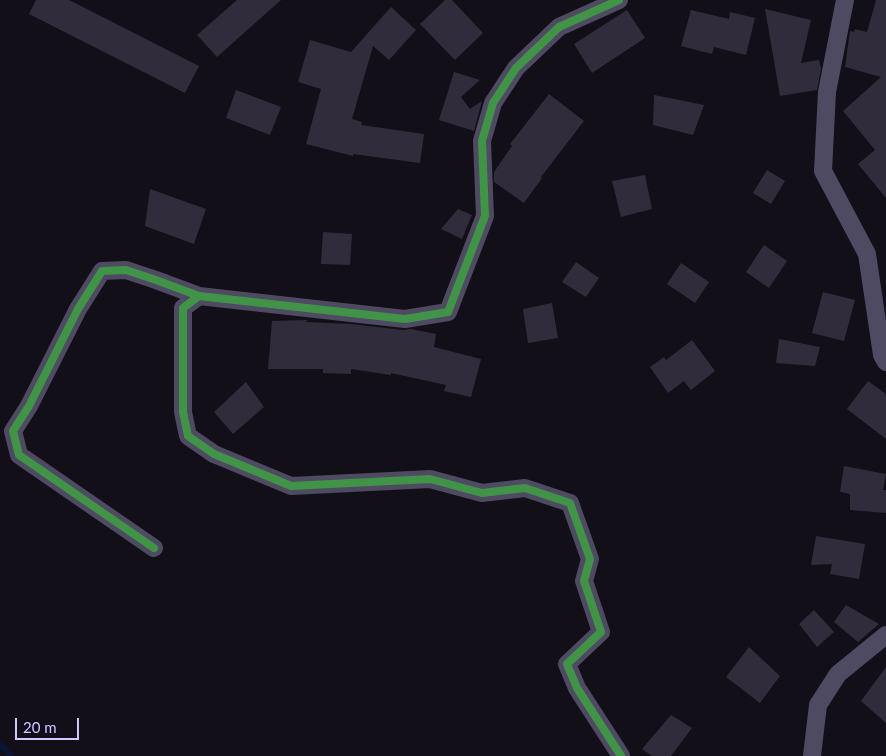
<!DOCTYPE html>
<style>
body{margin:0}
#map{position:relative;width:886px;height:756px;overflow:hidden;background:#120f19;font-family:Lato,sans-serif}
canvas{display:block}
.scale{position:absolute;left:15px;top:718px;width:64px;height:22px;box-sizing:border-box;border:2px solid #d2c7ff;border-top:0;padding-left:6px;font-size:15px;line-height:18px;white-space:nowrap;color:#d2c7ff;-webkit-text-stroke:4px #100b1d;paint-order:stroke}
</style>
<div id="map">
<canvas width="886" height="756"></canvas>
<div class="scale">20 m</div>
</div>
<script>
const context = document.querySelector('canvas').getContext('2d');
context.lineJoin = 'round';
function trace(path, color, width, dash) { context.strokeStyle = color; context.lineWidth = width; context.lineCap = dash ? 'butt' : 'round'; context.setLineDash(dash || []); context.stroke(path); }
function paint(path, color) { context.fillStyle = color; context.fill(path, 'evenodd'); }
trace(new Path2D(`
 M0,744L11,756`), '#091537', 6);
paint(new Path2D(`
 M36,0H69L199,66L185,93L29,14Z
 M237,0H281L217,57L197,35Z
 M445,0H452L483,33L455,60L420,24Z
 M876,0H886V198L858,164L875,150L843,111L881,77L845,67L850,31L854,32L855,29L867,32Z
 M391,7L416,30L389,60L373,46L352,119L362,122L361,125L424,134L420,163L353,154V156L306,144L321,89L298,82L310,40L351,52Z
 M765,9L811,20L801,63L819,60L821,69L817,90L780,96Z
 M627,10L645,38L592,73L574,44Z
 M691,10L729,19L730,12L755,18L746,55L714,47L712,54L681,46Z
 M454,72L480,80L461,97L470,109L482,101L474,131L439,120Z
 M236,90L281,107L270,135L226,118Z
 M549,94L584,121L541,177L542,178L524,203L494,182V172L512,146L510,144Z
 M654,95L704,105L693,135L653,125Z
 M767,170L785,181L771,204L753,193Z
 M645,175L652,209L621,217L612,181Z
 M150,189L206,209L194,244L145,226Z
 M458,209L472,215L462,239L441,229Z
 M323,232L352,234L350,265L321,264Z
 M764,245L787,261L769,288L746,272Z
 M576,262L599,278L586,297L562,282Z
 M681,263L709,282L695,303L667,284Z
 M823,292L855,300L844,341L812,333Z
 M552,303L558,338L528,343L523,309Z
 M307,320L306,322L351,324L403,330L411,329L436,334L434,347L481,359L471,397L444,391L446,385L391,373V375L351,369V374L323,373V369H268L272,321Z
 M779,339L820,347L815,366L776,363Z
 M692,340L715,371L691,390L684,381L668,393L650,367L664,357L666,360Z
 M868,381L886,394V439L847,409Z
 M246,382L264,407L233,434L214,412Z
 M844,466L886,474L883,490H886V513L850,510V494L840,492Z
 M816,536L865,544L859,579L830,574L832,564L811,565Z
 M846,605L879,624L858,642L834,622Z
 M814,610L834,632L817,647L799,624Z
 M749,647L780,676L760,703L726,677Z
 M886,667V723L861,701Z
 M671,715L692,728L671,756H652L642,749Z`), '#302c3c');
trace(new Path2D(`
 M845,0L827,92L823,171L867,254L882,355L886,362
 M199,296L183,308V412L188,436L214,454L291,486L430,479L482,493L525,488L570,503L590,559L584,581L601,632L567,664L577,688L621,756
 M154,548L19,455L13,431L29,406L78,309L102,271L126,270L156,280L199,296L405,319L448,312L485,216L482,141L493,103L516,68L559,27L619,0
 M812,756L818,705L838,674L886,635`), '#4d4a62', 18);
trace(new Path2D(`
 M199,296L183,308V412L188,436L214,454L291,486L430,479L482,493L525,488L570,503L590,559L584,581L601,632L567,664L577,688L621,756
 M154,548L19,455L13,431L29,406L78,309L102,271L126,270L156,280L199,296L405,319L448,312L485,216L482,141L493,103L516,68L559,27L619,0`), '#419447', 8);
</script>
